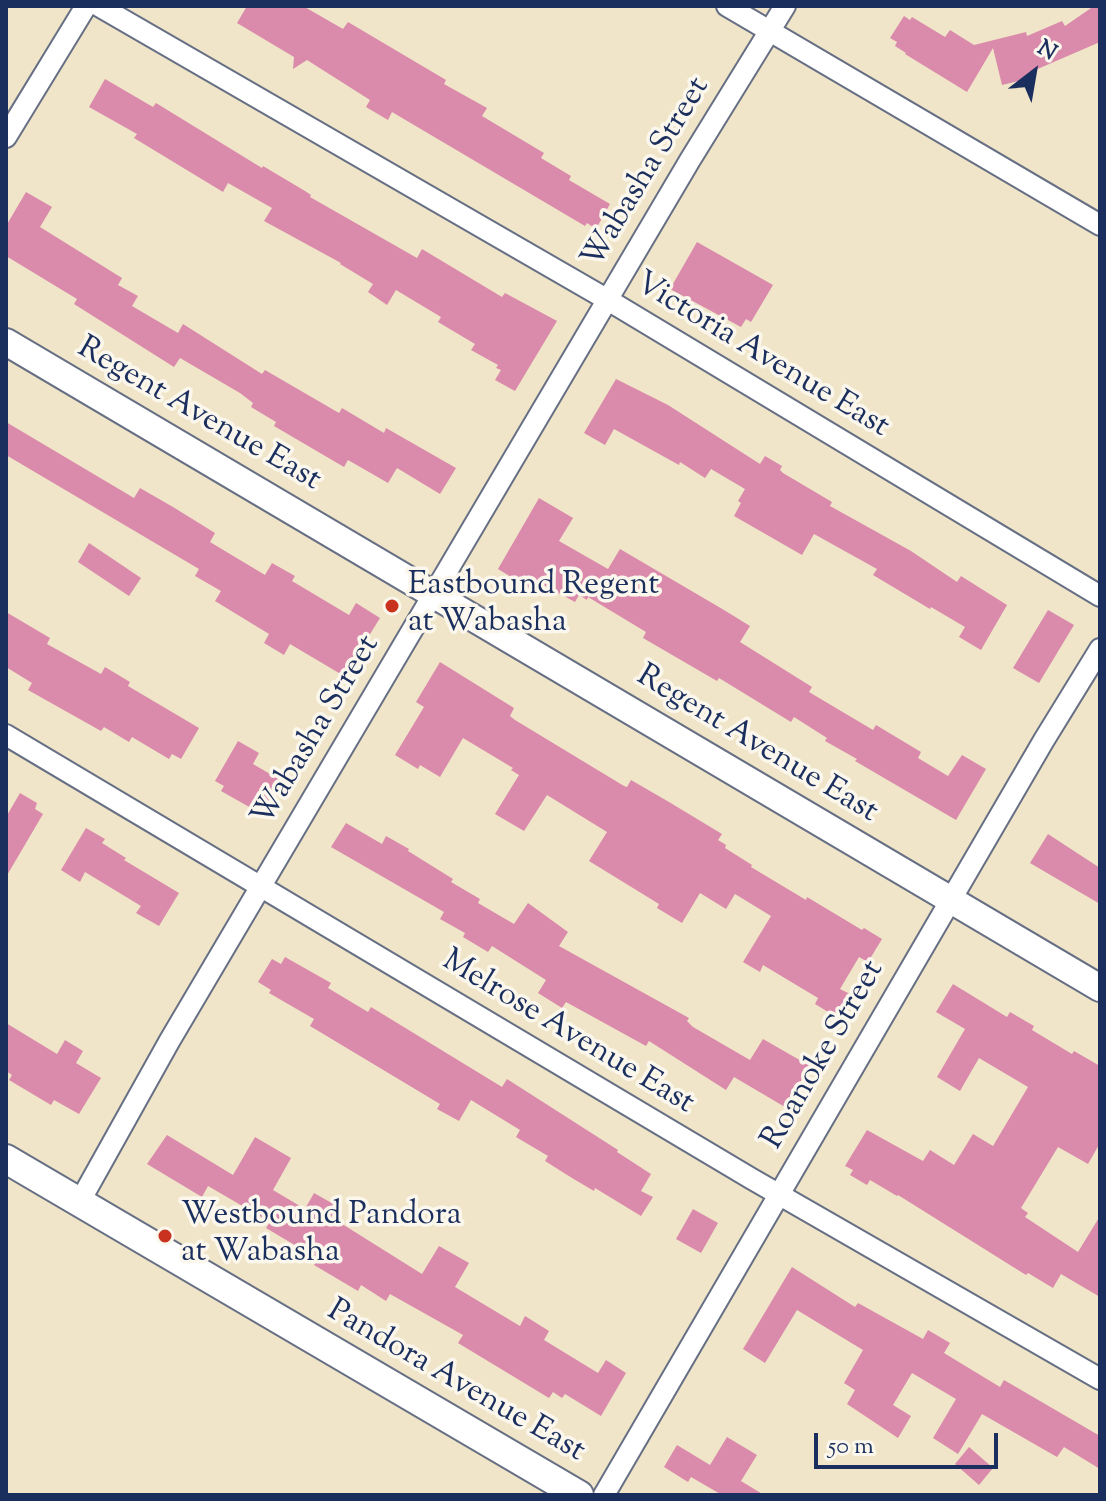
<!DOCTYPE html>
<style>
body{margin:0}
#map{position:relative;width:1106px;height:1501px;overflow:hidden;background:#f0e5c8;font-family:"Sorts Mill Goudy",serif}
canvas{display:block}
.frame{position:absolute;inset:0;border:8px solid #1b2f5e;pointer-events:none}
.north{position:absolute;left:994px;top:32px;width:80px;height:80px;-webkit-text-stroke:6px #fbf7ec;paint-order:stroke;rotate:31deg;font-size:22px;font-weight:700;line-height:32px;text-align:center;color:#1b2f5e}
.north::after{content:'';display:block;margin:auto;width:28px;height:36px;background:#1b2f5e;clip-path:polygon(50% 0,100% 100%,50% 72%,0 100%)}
.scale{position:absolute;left:814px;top:1433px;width:184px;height:36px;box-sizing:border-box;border:4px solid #1b2f5e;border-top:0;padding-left:10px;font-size:24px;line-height:28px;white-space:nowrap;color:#1b2f5e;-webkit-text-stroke:6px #fbf7ec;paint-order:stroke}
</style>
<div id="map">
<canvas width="1106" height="1501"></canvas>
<div class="frame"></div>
<div class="north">N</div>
<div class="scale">50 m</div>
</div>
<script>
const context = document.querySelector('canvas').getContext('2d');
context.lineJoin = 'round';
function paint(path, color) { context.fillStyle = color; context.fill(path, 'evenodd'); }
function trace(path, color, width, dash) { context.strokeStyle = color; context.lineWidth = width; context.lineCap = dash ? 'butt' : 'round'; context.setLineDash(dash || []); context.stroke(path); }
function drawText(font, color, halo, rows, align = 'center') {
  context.font = font + ' "Sorts Mill Goudy",serif'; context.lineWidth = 7; context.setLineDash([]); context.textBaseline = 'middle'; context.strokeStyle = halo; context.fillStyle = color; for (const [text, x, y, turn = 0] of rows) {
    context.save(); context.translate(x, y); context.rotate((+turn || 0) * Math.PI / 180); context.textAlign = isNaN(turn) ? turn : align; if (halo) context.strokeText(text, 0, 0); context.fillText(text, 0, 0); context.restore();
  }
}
paint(new Path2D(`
 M247,6H303L343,29L348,22L446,80L444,84L487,108L482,116L544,153L541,158L571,176L569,180L610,204L596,229L587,223L585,226L392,112L388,120L366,107L370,100L307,60L293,69L294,57L237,23Z
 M1094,6H1100V42L1033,71L1035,77L1002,85L993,48L967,92L905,54L906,53L895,46L897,42L890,38L904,16L910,20L912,17L945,37L950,30L974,45L1026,32L1027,36L1062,21L1065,26Z
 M105,79L153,107L156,103L262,168L263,166L305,191L311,195L310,197L417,258L422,249L502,297L505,293L557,321L515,391L495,380L501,370L496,368L498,365L471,350L475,344L438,322L441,317L396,290L387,305L368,292L373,284L340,264L341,263L264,221L272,208L228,183L223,192L134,138L137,134L89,107Z
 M26,192L52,207L40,227L122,278L118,285L138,296L132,306L178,333L183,324L262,374L265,370L339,413L342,408L384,433L386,428L456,468L440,494L397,468L388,483L348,460L344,467L274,426L276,422L251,407L253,403L240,393L180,358L174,367L74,304L77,299L6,256V226Z
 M697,242L773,285L751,322L746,319L741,327L670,289Z
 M616,379L668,405L760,464L765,456L782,466L780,470L783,473L832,502L830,506L911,551L957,582L961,576L1007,605L981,650L959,637L965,627L931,607L930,609L873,575L877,569L814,534L802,555L734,516L741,503L738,501L745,489L711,469L705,478L680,462L679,465L614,429L605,445L584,433Z
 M6,422L134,498L140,488L173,507L215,533L210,542L265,575L272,563L295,576L292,581L349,615L356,603L380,618L344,676L290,644L284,655L264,643L269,634L215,601L221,591L195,576L199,569L6,455Z
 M539,498L573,518L559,541L608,569L620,549L724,610L750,626L740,642L812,687L809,692L873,730L876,725L921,752L918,758L948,776L962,755L986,769L956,820L855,761L857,759L825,741L827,738L794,717L791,722L719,678L717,681L643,638L646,632L588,597L587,600L579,595L575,602L536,581L531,589L498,569Z
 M89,543L141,578L129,596L78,562Z
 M1048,610L1074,625L1039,683L1013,668Z
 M6,612L50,638L47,644L101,674L105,667L130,682L128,686L199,728L181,759L172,754L169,759L132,737L129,742L104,727L101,731L28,690L32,683L6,667Z
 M440,662L514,708L510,716L515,720L624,786L627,787L631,780L669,802L722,834L718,840L726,845L725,848L752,865L751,867L806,900L807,897L862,930L864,928L882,939L868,962L859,957L840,989L852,995L838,1018L815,1004L818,998L763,965L760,972L743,962L771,916L735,894L726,909L700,893L682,923L657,908L659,904L589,861L607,832L547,795L524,831L495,814L519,775L511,770L513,768L463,738L440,777L420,765L418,769L395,755L424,707L416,702Z
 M238,741L259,753L253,764L282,781L266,809L254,802L251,808L221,791L224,786L215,781Z
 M20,793L37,803L35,809L43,814L6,877V817Z
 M346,823L382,844L386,836L409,849L408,851L453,879L451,882L480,899L478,903L514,924L528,903L568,932L559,946L689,1018L687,1021L693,1027L750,1060L763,1039L810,1066L785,1107L734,1077L726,1090L649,1041L646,1046L566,1002L562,1008L538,993L546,980L492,946L488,952L463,937L465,933L440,919L444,912L331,847Z
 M86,828L105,839L102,843L126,858L124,860L179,893L159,926L136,913L141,906L85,872L80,882L61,870Z
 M1048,834L1100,868V904L1030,863Z
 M285,957L331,983L328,988L368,1012L371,1007L502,1087L507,1079L618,1150L617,1152L651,1174L641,1191L653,1197L641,1216L595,1188L594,1191L572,1178L545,1161L548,1156L516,1137L520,1130L471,1100L459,1121L437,1109L440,1104L310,1026L314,1019L269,993L271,990L258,982L272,959L281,964Z
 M953,984L1007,1017L1010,1012L1034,1026L1032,1030L1072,1054L1074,1051L1100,1066V1143L1088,1164L1058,1147L1021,1208L1028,1213L1025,1217L1078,1252L1100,1216V1297L1061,1274L1053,1288L1028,1273L1026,1275L898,1195L897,1196L870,1180L867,1185L850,1175L853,1170L845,1166L867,1130L923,1161L930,1150L954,1165L973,1134L993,1146L1028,1087L979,1058L960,1091L937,1077L965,1029L936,1012Z
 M6,1023L57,1054L65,1040L83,1051L76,1063L101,1078L79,1114L54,1100L51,1105L9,1080L12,1075L6,1071Z
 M167,1135L233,1175L255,1137L291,1158L273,1190L305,1209L314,1193L337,1206L331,1217L422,1274L439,1246L469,1263L455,1287L520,1326L525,1316L549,1331L544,1340L598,1373L606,1360L626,1373L601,1416L565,1394L562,1398L553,1392L549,1398L458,1343L463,1335L390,1294L386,1301L361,1285L358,1291L314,1265L318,1259L266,1228L270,1222L208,1186L202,1197L147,1164Z
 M693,1209L718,1223L701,1253L676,1239Z
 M792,1267L855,1307L858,1303L923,1339L928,1330L950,1343L944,1353L1000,1387L1004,1380L1100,1436V1469L1064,1447L1057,1457L982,1414L958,1454L933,1438L956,1399L912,1373L893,1405L911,1416L898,1438L847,1404L855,1390L844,1383L863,1350L797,1310L765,1363L743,1349Z
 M727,1437L757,1455L741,1481L764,1495H722L691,1477L688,1482L664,1467L677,1445L710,1465Z
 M969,1447L993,1468L979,1485L955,1464Z`), '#da8aab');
const minor = new Path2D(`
 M99,6L608,300L1100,596
 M727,6L1100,225
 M6,137L86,6
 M6,735L752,1179L1100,1379
 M79,1203L170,1040L690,160L785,6
 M604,1495L1044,740L1100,649`);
const tertiary = new Path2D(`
 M6,342L1100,988`);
const secondary = new Path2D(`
 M6,1159L579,1495`);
trace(minor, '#666f83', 24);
trace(tertiary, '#666f83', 30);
trace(secondary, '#666f83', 32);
trace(minor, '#fff', 20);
trace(tertiary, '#fff', 26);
trace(secondary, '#fff', 28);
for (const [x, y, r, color] of [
 [392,606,8,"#c8321e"],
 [165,1236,8,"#c8321e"]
]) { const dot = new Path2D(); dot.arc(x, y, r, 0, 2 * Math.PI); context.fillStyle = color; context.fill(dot); trace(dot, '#fbf7ec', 3); }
drawText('32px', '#1b2f5e', '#fbf7ec', [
 ["Wabasha Street",648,174,-59],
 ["Victoria Avenue East",761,357,31],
 ["Regent Avenue East",198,416,30],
 ["Wabasha Street",318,732,-59],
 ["Regent Avenue East",756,746,31],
 ["Melrose Avenue East",567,1034,31],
 ["Roanoke Street",825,1056,-60],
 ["Pandora Avenue East",455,1383,30]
]);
drawText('32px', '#1b2f5e', '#fbf7ec', [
 ["Eastbound Regent",408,588],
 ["at Wabasha",408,625],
 ["Westbound Pandora",181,1218],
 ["at Wabasha",181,1255]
], 'left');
</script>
